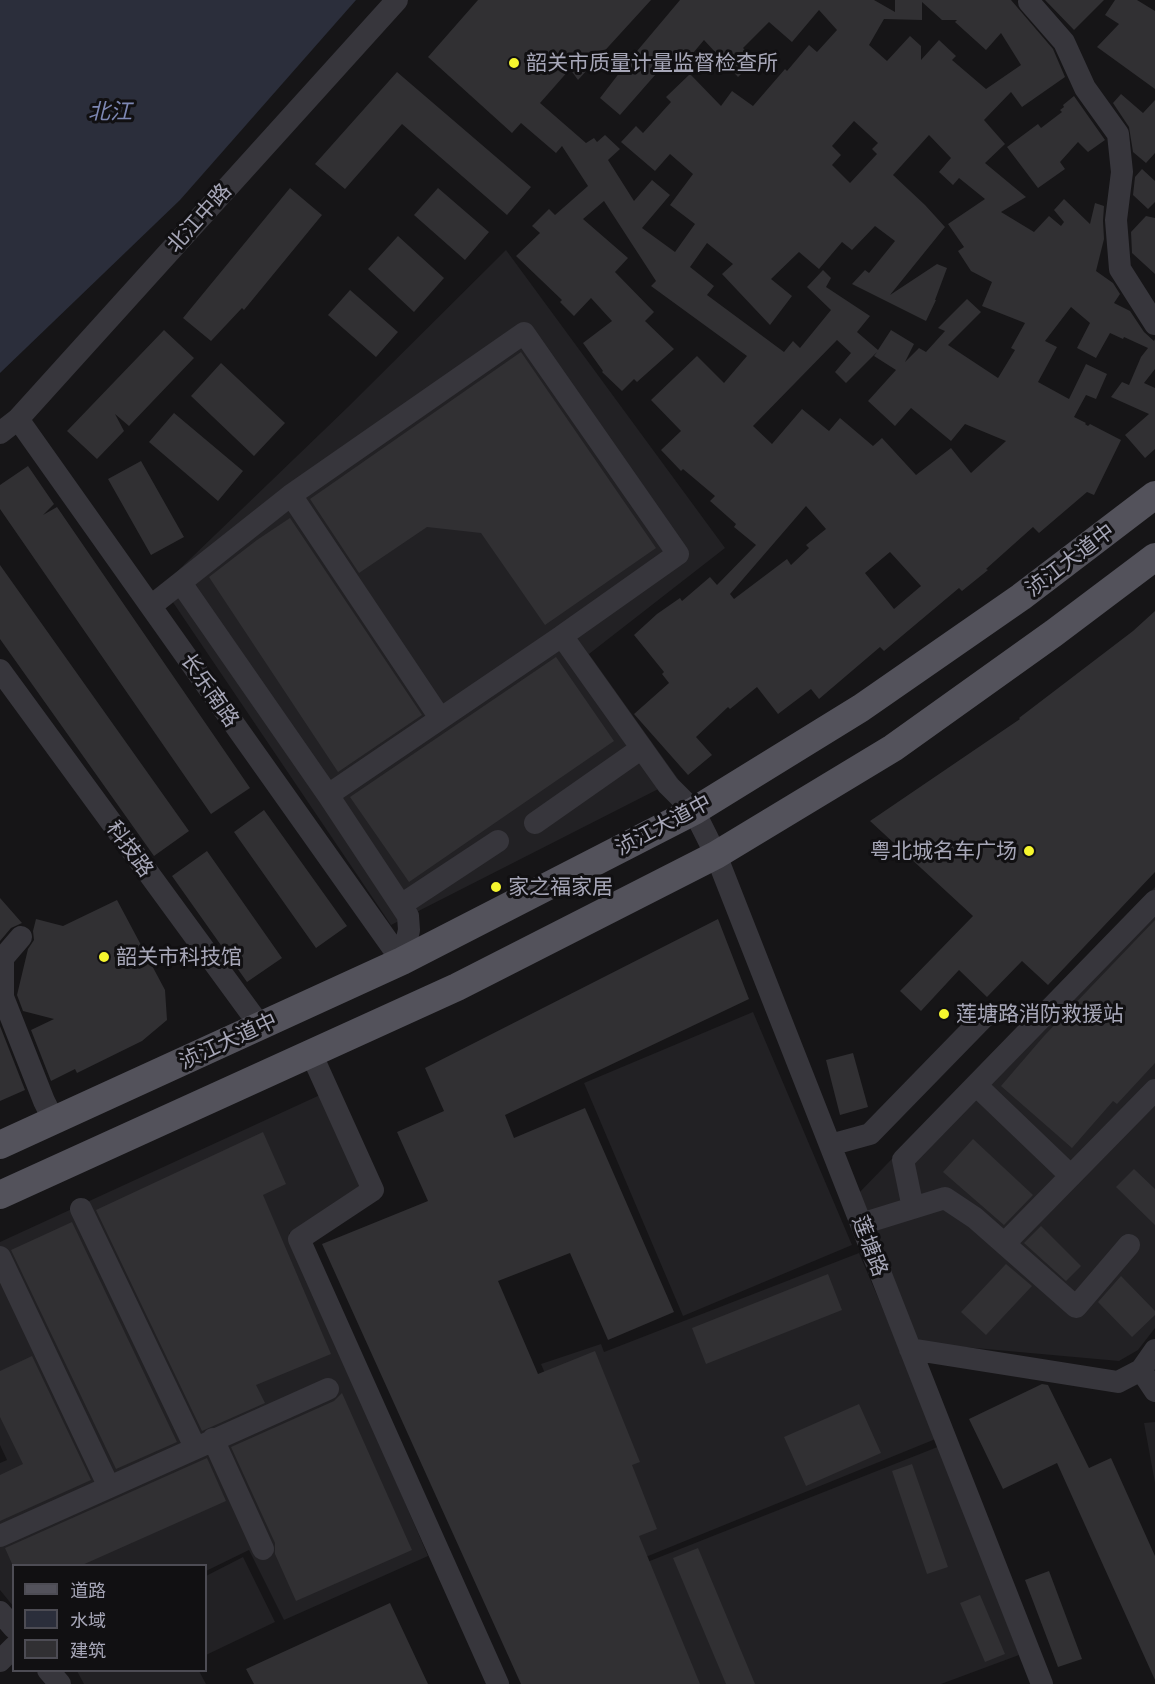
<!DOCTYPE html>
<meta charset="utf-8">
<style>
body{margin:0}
#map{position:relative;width:1155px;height:1684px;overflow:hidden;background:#161517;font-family:Ubuntu,"Noto Sans SC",sans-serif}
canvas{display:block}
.legend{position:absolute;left:12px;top:1564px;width:195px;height:108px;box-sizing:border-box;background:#111012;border:2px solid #4d4c54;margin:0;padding:8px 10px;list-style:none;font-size:18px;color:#a7a7b8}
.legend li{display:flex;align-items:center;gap:12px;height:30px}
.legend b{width:30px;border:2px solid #4d4c54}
</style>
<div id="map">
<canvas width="1155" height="1684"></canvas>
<ul class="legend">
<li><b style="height:8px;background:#53525b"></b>道路</li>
<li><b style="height:16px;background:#2b2e3b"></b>水域</li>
<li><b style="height:16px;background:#313033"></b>建筑</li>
</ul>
</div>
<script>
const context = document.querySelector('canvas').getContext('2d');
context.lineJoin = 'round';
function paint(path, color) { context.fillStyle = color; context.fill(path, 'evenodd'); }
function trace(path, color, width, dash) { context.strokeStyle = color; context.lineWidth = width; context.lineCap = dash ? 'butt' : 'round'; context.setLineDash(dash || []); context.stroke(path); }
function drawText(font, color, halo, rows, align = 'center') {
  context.font = font + ' Ubuntu,"Noto Sans SC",sans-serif'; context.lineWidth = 6; context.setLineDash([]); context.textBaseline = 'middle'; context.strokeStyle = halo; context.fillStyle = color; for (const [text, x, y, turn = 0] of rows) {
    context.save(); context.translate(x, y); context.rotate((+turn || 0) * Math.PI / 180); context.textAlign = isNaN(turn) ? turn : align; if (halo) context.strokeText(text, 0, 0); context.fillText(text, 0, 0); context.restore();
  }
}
paint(new Path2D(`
 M506,250L725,548L589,654L678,779L391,925L162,586L348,407Z
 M1155,887V1328L1138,1350L1119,1361L919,1343L856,1196Z
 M753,1012L852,1245L683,1316L584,1083Z
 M320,1095L362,1186L289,1233L428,1556L284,1620L249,1550L206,1571V1566H14L13,1606L0,1590V1463L7,1460L0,1445V1242Z
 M859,1253L938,1438L626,1565L541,1364L601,1344L604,1352Z
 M1155,1422V1483L1144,1423Z
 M940,1446L1019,1655L941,1684H675L627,1570Z
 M243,1557L275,1622L206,1655V1576Z
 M77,1671H199L206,1684H84Z`), '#222124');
paint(new Path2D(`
 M0,0H356L180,200L0,373Z`), '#2b2e3b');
paint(new Path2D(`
 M478,0H651L578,80L570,69L540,103L586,143L594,138L597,142L605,135L620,149L608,160L634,201L652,180L670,195L642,228L675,252L695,224L670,205L693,174L670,154L655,171L621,142L636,126L643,133L671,102L666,97L690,74L721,106L732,91L753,106L785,69L787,71L809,45L817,52L837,30L819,10L792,42L769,22L743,48L755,60L738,77L704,40L688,59L677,50L620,115L600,98L627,63L680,0H874L895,12V0H1011L1053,49L1065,77L1022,107L1011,92L984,120L1005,144L985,163L1026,197L1001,212L1034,232L1049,216L1061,226L1064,222L1054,210L1064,199L1090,224L1095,203L1104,206L1103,221L1104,239L1096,271L1113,283L1120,294L1114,303L1130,311L1144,332L1154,341L1155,339V369L1144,383L1155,388V449L1145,458L1125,435L1149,414L1111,397L1122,382L1129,385L1141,357L1148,348L1124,337L1123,339L1110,333L1096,358L1077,348L1090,323L1071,307L1045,341L1057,347L1038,382L1069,399L1086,364L1107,374L1096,399L1086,395L1074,417L1086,423L1085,424L1088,426L1090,424L1121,440L1094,495L1087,492L1039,533L1033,527L986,569L988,570L962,591L959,588L884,651L880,647L819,699L811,689L778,714L757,687L730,709L728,707L696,737L712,755L688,775L634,714L669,683L662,674L664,672L634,635L657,614L680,598L682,601L710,577L717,585L756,545L734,527L736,524L710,501L715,496L683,469L681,471L661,450L681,431L651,400L697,356L724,383L747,356L651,286L656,281L604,201L583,219L628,258L615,272L654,312L645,321L674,349L637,382L634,379L622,391L602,372L603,371L583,343L612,321L591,298L574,316L560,302L562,300L516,256L540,233L532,226L549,209L555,215L588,186L562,146L556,153L521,123L512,133L428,57ZM922,2L942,20H957L955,22L986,50L1001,33L1021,65L986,89L952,60L956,56L939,40L921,60V46L910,36L887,61L869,45L884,19L922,20ZM854,121L878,143L872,149L877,154L850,183L832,165L841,155L832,146ZM929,135L951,158L939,172L953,185L959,178L985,199L948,224L964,247L958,251L971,271L992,282L982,306L1025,323L1011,348L1015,350L998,378L948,345L981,312L967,299L938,328L945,331L926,352L919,348L905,362L914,344L891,330L878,350L857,332L870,316L826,287L831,278L823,270L807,287L831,310L800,348L793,341L784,352L707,295L714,286L690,267L707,243L733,264L722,274L770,325L792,296L771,279L799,252L819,269L842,242L852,250L875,226L895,241L869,273L865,270L852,284L926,321L936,300H935L947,268L937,264L890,295L945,227L925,205L893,175ZM837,340L851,353L835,372L846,383L877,352L874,356L896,370L868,401L895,426L911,408L951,441L965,424L1006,441L971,473L951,448L916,475L882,438L873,446L840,418L829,431L802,409L772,444L753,426ZM806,506L826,529L806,545L809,548L791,565L787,559L734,599L730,594ZM890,552L921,586L894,609L865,573Z
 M1045,0H1104L1074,30Z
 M1115,0H1137L1155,11V89L1097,47L1119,24L1105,15Z
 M397,72L531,187L507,215L402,124L345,189L315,164Z
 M1121,94L1143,113L1155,100V153L1146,163L1133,152L1129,127L1113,103Z
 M1074,96L1105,140L1088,152L1078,142L1060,162L1065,169L1038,188L1007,147L1038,124L1041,128L1062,112L1060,110L1064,107L1063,105Z
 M1142,169L1155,181V202L1148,209L1133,195L1135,177Z
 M290,188L322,215L244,310L242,308L211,341L183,318Z
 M438,188L489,232L465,260L414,215Z
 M1146,216L1155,218V274L1132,253L1131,232Z
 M398,236L444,278L414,312L368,269Z
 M350,290L398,332L376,357L328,315Z
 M164,330L194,358L129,426L115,414L124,431L97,459L67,431Z
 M521,352L656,548L545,625L481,533L427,527L359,573L310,499Z
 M221,363L285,423L254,456L191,396Z
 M174,413L243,471L218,501L149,442Z
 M141,461L184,537L151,555L108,479Z
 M28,466L54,504L43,515L57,507L250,788L211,814L0,509V485Z
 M290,518L422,715L338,772L209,577L257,540Z
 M0,565L189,831L154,856L0,639Z
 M1155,611V872L1048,985L1022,961L987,997L959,970L921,1011L900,991L973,916L870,821L1020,719L1019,718L1133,631Z
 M556,657L614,741L409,882L350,797Z
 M264,810L347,926L316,948L234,832Z
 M207,851L282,958L247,982L172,876Z
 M0,898L22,923L11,928L0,941Z
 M117,900L165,990L167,1020L142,1041L77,1073L75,1069L51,1081L31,1030L54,1019L23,1011L17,995L28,949L34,940L33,931L36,919L63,926Z
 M718,919L749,999L505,1115L514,1138L585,1108L674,1312L608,1340L570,1253L498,1281L538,1374L595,1351L640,1462L632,1465L657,1529L639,1536L700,1684H521L322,1244L428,1201L397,1132L444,1111L425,1068Z
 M1155,920V1063L1117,1104L1113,1101L1072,1148L1001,1086L1044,1036Z
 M0,1026L25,1090L0,1101Z
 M853,1053L868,1107L840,1115L826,1060Z
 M263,1132L286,1184L263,1195L331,1354L256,1385L265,1403L202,1431L96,1210Z
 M973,1139L1033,1195L1004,1225L943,1172Z
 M1134,1169L1155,1189V1225L1116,1187Z
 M72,1222L177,1442L116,1469L11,1250Z
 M1041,1226L1081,1266L1066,1281L1024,1243Z
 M1006,1264L1032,1286L986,1335L961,1312Z
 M828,1274L842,1310L706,1364L692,1328Z
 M1121,1276L1155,1311V1315L1132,1337L1098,1302Z
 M32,1356L91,1480L0,1521V1475L23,1464L0,1417V1371Z
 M1042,1384L1048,1385L1089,1468L1111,1458L1155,1556V1680L1057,1463L1003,1489L969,1419Z
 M342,1393L412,1550L296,1601L275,1554V1543L231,1447L334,1401Z
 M859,1404L881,1453L806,1486L784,1437Z
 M207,1458L226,1501L80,1566H13L5,1548Z
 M912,1464L948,1567L927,1574L892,1471Z
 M698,1548L755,1684H726L673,1558Z
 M1049,1571L1082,1659L1058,1667L1025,1580Z
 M980,1595L1005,1654L985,1662L960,1603Z
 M390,1603L428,1684H254L246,1669Z`), '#313033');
trace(new Path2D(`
 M1029,2L1064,42L1085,88L1118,134L1122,172L1116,220L1120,269L1155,324
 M18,419L402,961
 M0,433L18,419L397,0
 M291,495L440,718
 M181,583L328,795L408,916L409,930L402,961
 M151,606L291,495L524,333L678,554L562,636L668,785L694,811L716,855L1042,1684
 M0,670L261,1027
 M328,795L562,636
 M535,823L642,748
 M401,905L498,841
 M21,937L3,958V997L44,1101L54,1121
 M311,1053L373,1190L299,1239L498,1684
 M976,1085L1071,1176
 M830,1145L870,1134L985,1016
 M913,1208L903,1160L1155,901
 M81,1209L195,1447
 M861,1224L945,1198L975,1218L1076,1307L1129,1245
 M1005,1243L1155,1090
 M0,1257L109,1487
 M910,1349L1118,1382L1141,1370L1155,1350
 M1141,1370L1155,1391
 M213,1439L263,1549
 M0,1536L328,1389
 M0,1612L14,1628
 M0,1661L14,1647
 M48,1670L60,1684`), '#37363c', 22);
trace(new Path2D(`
 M0,1145L402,961L694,811L861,708L1021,597L1155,495
 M0,1195L457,987L716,855L893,748L1054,633L1155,557`), '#53525b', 28);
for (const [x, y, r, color] of [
 [514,63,6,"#f6f62e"],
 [1029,851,6,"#f6f62e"],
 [496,887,6,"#f6f62e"],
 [104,957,6,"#f6f62e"],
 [944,1014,6,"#f6f62e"]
]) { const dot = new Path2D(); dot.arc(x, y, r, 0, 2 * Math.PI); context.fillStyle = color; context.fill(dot); trace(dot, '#111012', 2); }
drawText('21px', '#a7a7b8', '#111012', [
 ["韶关市质量计量监督检查所",526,63],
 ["粤北城名车广场",1017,851,"right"],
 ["家之福家居",508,887],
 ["韶关市科技馆",116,957],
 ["莲塘路消防救援站",956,1014]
], 'left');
drawText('21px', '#a7a7b8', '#111012', [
 ["北江中路",199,218,-48],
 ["浈江大道中",1070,560,-37],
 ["长乐南路",210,690,55],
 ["浈江大道中",663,825,-28],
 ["科技路",130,849,54],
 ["浈江大道中",228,1041,-25],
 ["莲塘路",870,1246,69]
]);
drawText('italic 22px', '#7d87b3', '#111012', [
 ["北江",110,112]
]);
</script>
